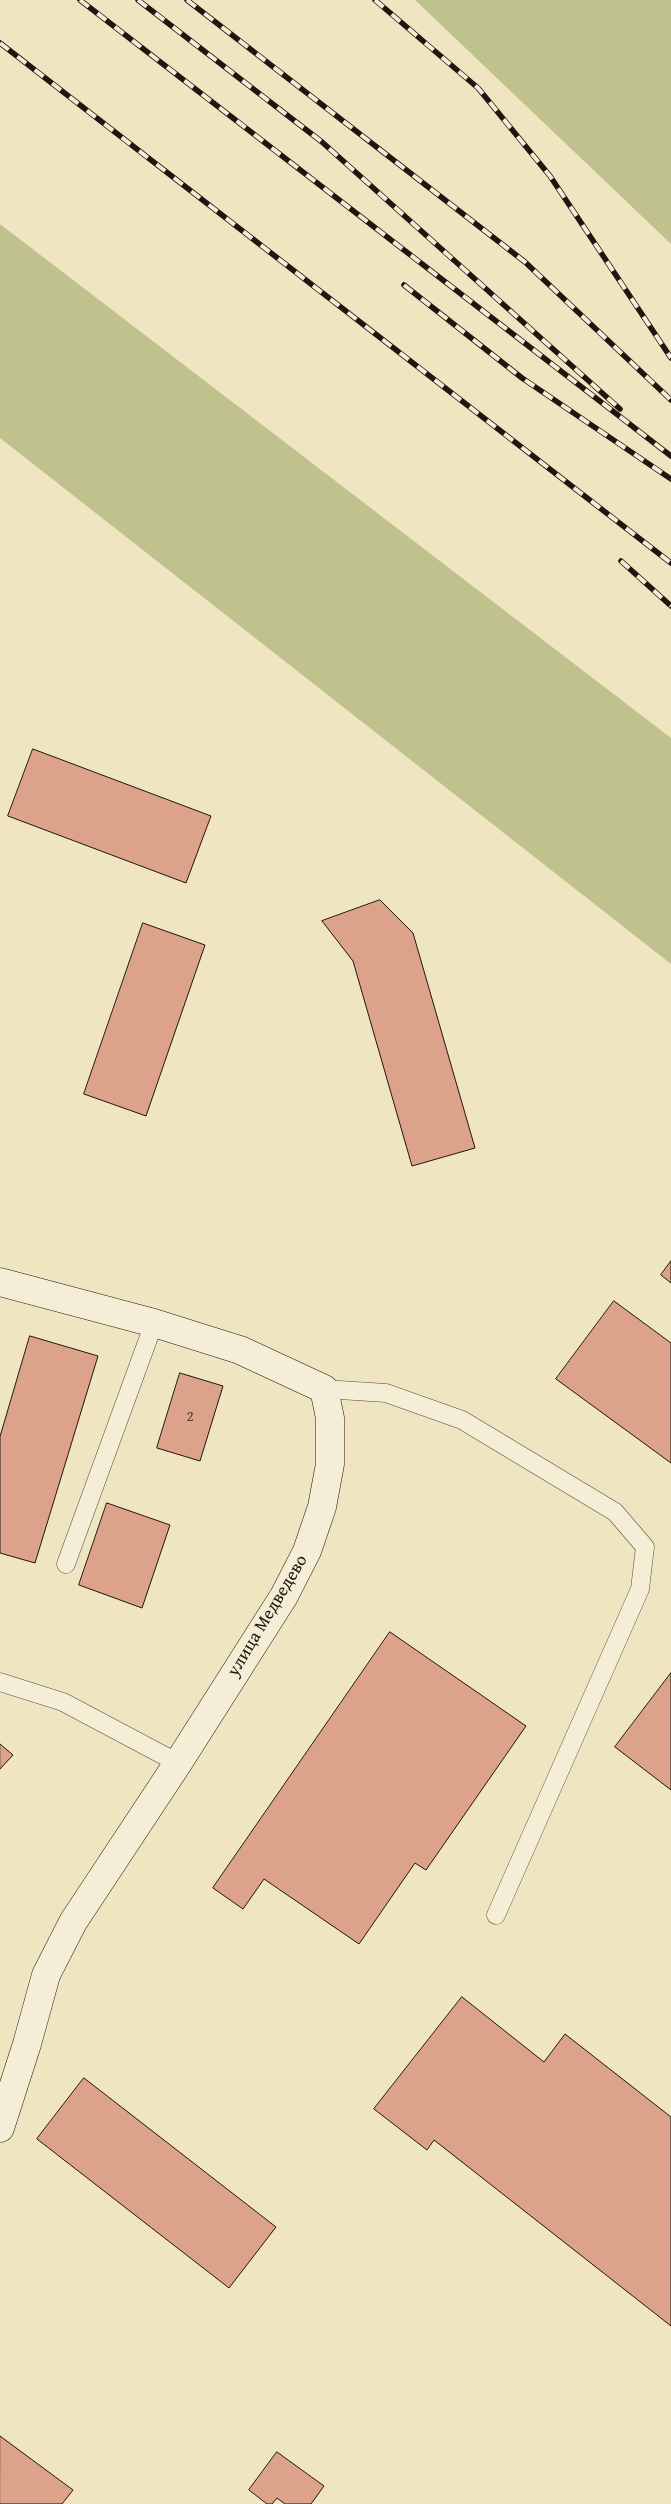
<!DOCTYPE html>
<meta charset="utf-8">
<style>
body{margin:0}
canvas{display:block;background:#efe5c1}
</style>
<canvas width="671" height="2504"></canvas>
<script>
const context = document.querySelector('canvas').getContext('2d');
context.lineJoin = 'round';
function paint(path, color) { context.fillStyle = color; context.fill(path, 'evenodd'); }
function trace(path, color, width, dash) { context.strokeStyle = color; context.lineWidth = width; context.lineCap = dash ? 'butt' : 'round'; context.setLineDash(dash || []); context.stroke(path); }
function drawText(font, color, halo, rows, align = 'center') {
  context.font = font + ' "Gentium Book Plus",serif'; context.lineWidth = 4; context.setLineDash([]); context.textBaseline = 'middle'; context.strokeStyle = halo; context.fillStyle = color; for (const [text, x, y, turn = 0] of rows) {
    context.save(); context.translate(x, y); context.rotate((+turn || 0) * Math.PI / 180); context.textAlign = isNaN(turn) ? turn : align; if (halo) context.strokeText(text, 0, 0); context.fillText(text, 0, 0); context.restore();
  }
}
paint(new Path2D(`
 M415,0H671V244Z
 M0,224L671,738V964L0,438Z`), '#c0c28e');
const building = new Path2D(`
 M33,749L211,816L186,883L8,816Z
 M380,900L413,933L475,1148L412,1166L353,961L322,921Z
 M143,923L205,945L146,1116L84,1094Z
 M671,1261V1283L661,1275Z
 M614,1301L671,1343V1463L556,1379Z
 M30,1336L98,1356L35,1563L0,1553V1437Z
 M180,1373L223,1386L200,1461L157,1448Z
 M107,1503L170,1525L142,1608L79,1585Z
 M390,1632L526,1726L426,1870L415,1863L359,1944L264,1879L243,1909L213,1888Z
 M671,1673V1790L615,1747Z
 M0,1744L13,1755L0,1769Z
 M462,1997L544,2062L565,2034L671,2117V2326L434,2140L427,2150L374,2109Z
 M84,2078L276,2227L229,2288L37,2139Z
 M0,2436L73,2490L62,2504H0Z
 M277,2452L324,2486L311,2504H285L277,2498L272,2504H267L249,2490Z`);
paint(building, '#dca28a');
trace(building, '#22150e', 1);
const lane = new Path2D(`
 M324,1389L386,1393L462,1420L615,1512L645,1547L640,1589L496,1915
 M66,1564L154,1323
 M0,1682L63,1702L178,1763`);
const secondary = new Path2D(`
 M0,1282L154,1323L240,1350L324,1389L330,1418V1464L322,1507L307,1551L284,1596L178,1763L73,1922L46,1975L27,2044L0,2128`);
trace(lane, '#55493b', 19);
trace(secondary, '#22150e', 29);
trace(lane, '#f5eed7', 18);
trace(secondary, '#f5eed7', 28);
const rail = new Path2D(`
 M80,0L671,456
 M138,0L322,142L620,409
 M187,0L525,262L671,400
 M375,0L478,88L550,176L671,358
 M0,43L671,563
 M404,285L522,378L671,479
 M621,561L671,606`);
trace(rail, '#22150e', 5.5);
trace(rail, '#f5eed7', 4, [11]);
drawText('15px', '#50382d', null, [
 ["2",190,1417]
]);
drawText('18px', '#22150e', '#f5eed7', [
 ["улица Медведево",268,1616,-59]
]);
</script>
